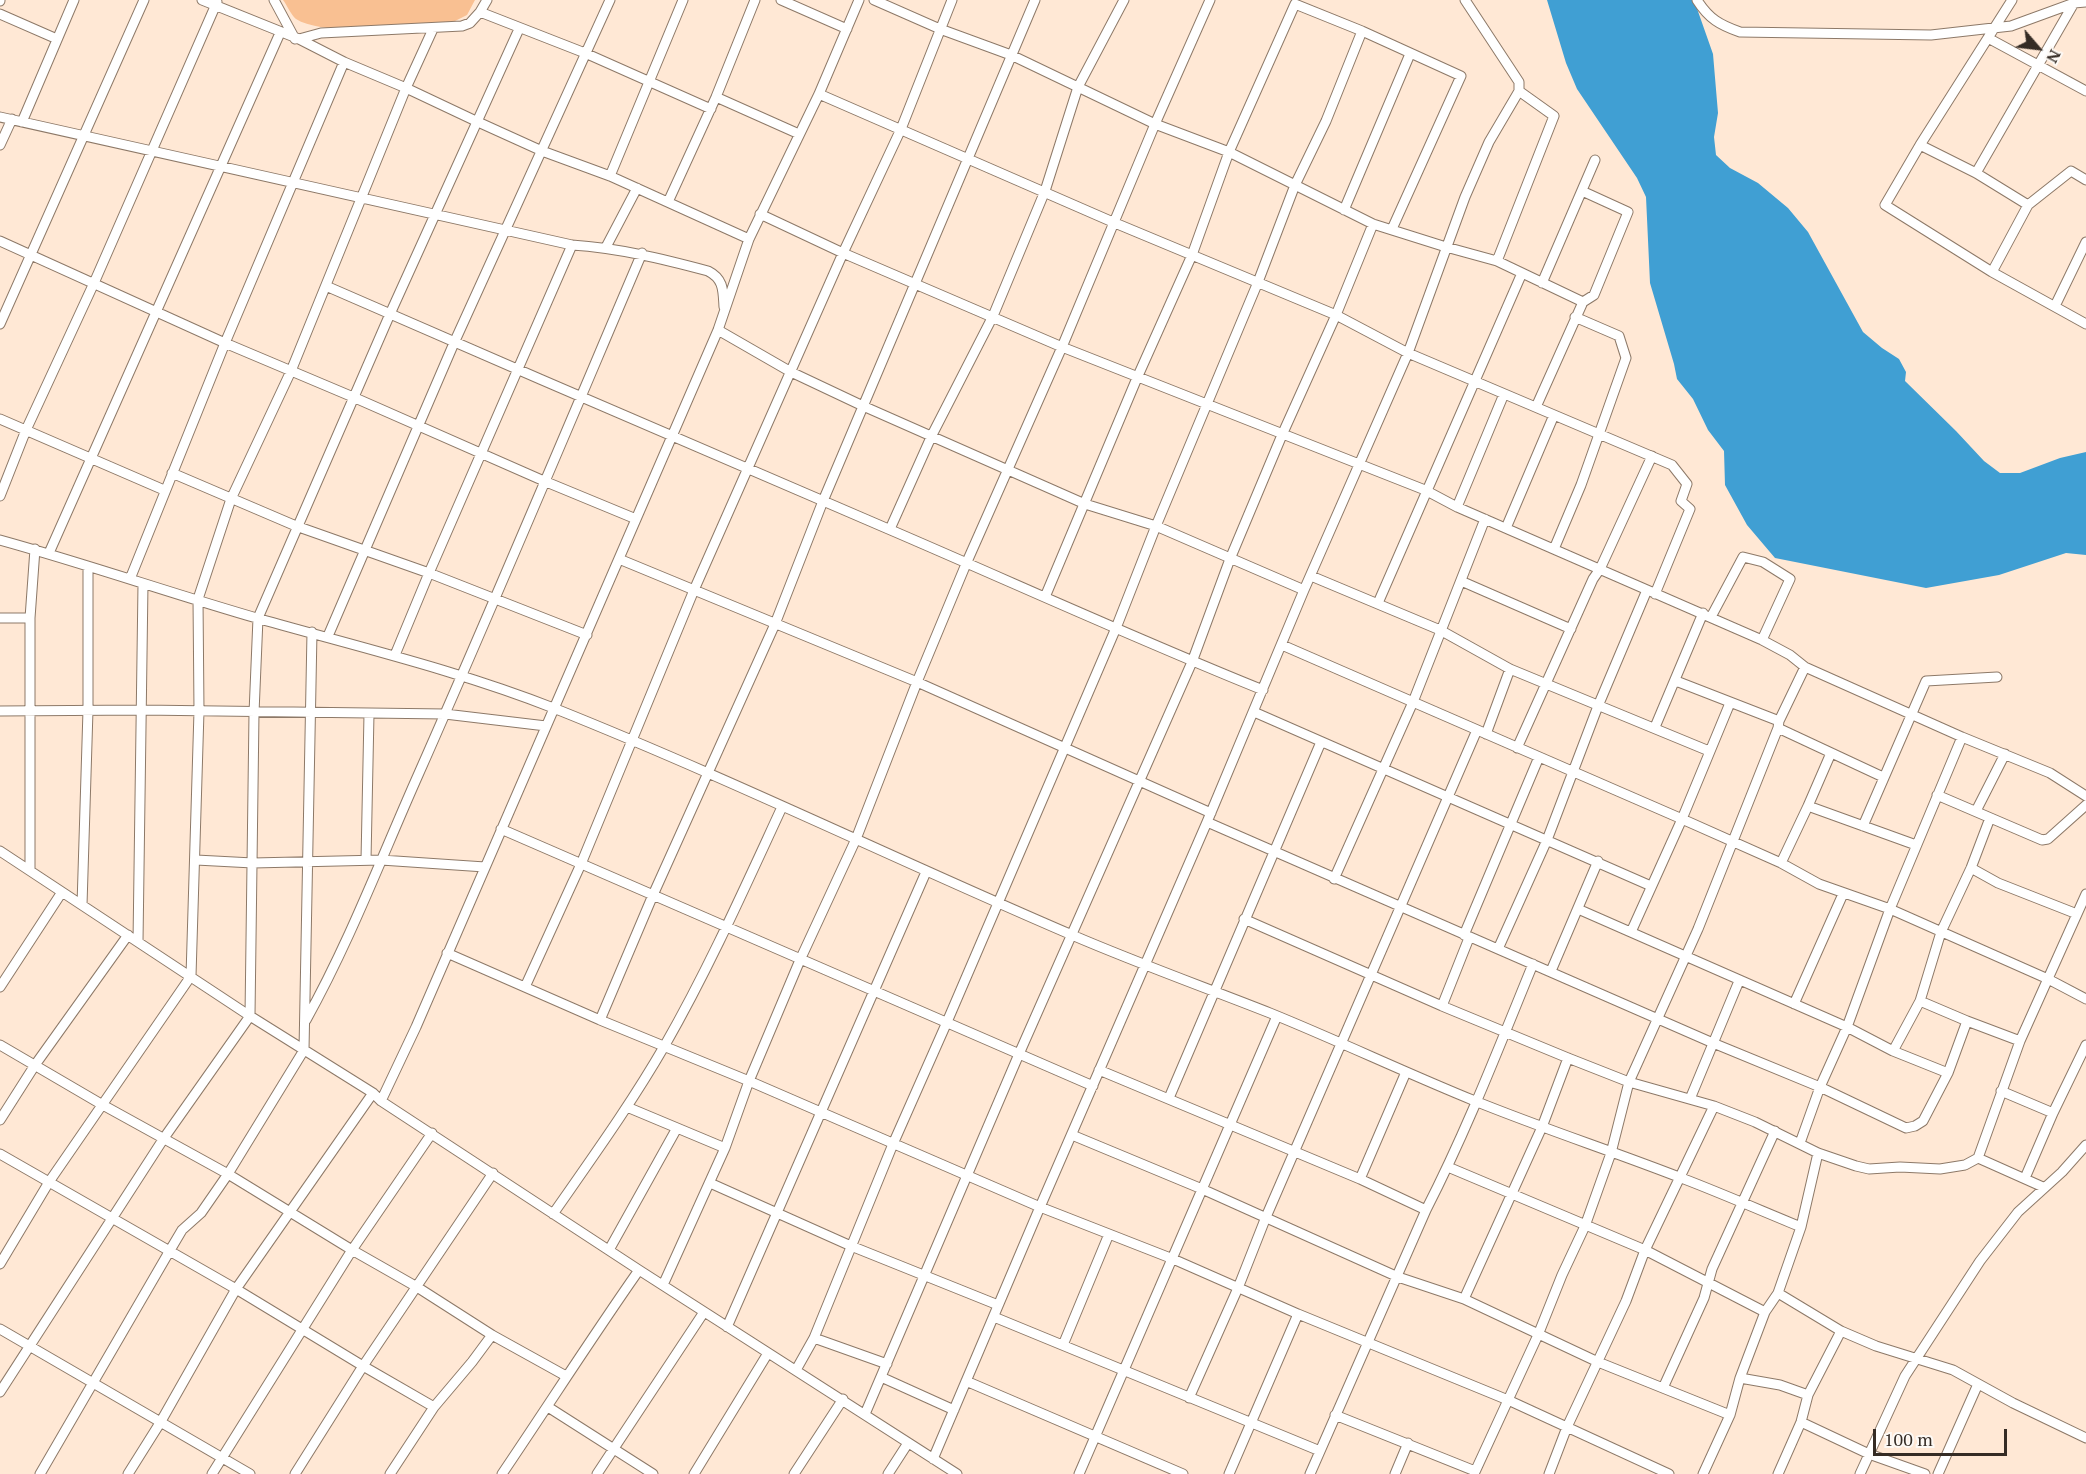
<!DOCTYPE html>
<style>
body{margin:0}
#map{position:relative;width:2086px;height:1474px;overflow:hidden;background:#ffe8d5;font-family:"PT Serif",serif}
canvas{display:block}
.north{position:absolute;left:2008px;top:18px;width:60px;height:60px;-webkit-text-stroke:4px #fdf9f5;paint-order:stroke;rotate:118deg;font-size:16px;font-weight:700;line-height:24px;text-align:center;color:#352c25}
.north::after{content:'';display:block;margin:auto;width:21px;height:27px;background:#352c25;clip-path:polygon(50% 0,100% 100%,50% 72%,0 100%)}
.scale{position:absolute;left:1873px;top:1429px;width:134px;height:27px;box-sizing:border-box;border:3px solid #352c25;border-top:0;padding-left:8px;font-size:18px;line-height:21px;white-space:nowrap;color:#352c25;-webkit-text-stroke:4px #fdf9f5;paint-order:stroke}
</style>
<div id="map">
<canvas width="2086" height="1474"></canvas>
<div class="north">N</div>
<div class="scale">100 m</div>
</div>
<script>
const context = document.querySelector('canvas').getContext('2d');
context.lineJoin = 'round';
function paint(path, color) { context.fillStyle = color; context.fill(path, 'evenodd'); }
function trace(path, color, width, dash) { context.strokeStyle = color; context.lineWidth = width; context.lineCap = dash ? 'butt' : 'round'; context.setLineDash(dash || []); context.stroke(path); }
paint(new Path2D(`
 M283,0H475L467,15L453,22C416,25 326,38 296,19C291,15 287,5 283,0Z`), '#f9c092');
paint(new Path2D(`
 M1547,0H1694L1713,54L1718,113L1714,137L1716,155L1730,168L1758,183L1788,208L1808,232L1863,332L1882,348L1899,359L1906,372L1905,381L1956,431L1984,461L2000,473H2020L2060,458L2086,452V555L2066,553L1999,575L1926,588L1775,558L1747,525L1725,485L1724,451L1708,430L1693,399L1677,379L1674,364L1650,283L1646,197L1637,178L1577,89L1566,63Z`), '#409fd3');
const minor = new Path2D(`
 M202,0L299,39L344,62L406,88L478,122L542,151L610,176L749,239
 M274,0L295,39
 M781,0L847,29
 M874,0L940,29L1011,55L1155,124L1229,152L1373,224L1446,247L1497,261L1583,302
 M1697,0C1709,19 1720,25 1740,32L1931,35L2011,26L2074,3L2086,2
 M2012,0L1920,145L1885,205L1992,272L2086,324
 M0,1V0
 M480,12L487,0
 M0,14L57,39
 M1988,38L2086,91
 M299,39L321,33L462,26L470,23L480,12L585,53L711,109
 M819,94L1115,223L1336,315L1408,353L1672,465L1687,484L1681,501L1690,509L1655,594
 M716,97L799,134
 M0,117L572,245C619,248 663,259 708,271C724,279 723,291 724,307
 M22,122L74,0
 M0,145L12,119
 M1920,145L1976,173L2028,205L2071,171L2086,180
 M1976,173L2074,3
 M610,176L683,0
 M668,202L716,97L755,0
 M1344,210L1410,54
 M760,214L843,253L1062,347L1425,490L1457,507L1762,640L1790,655L1805,667L1962,737L2050,773L2086,796
 M0,241L225,343L353,397L544,481L636,519
 M606,247L637,188
 M1497,261L1554,116L1519,91
 M1992,272L2028,205
 M1542,283L1595,160
 M326,286C512,368 700,447 886,528C1012,582 1136,639 1263,690
 M2055,306L2086,242
 M0,324L144,0
 M718,330L791,372L863,406L1085,504L1156,526L1304,590
 M1536,407L1583,302L1594,295L1628,212L1582,191
 M0,419L164,490
 M172,473L296,526L429,573L587,635
 M0,496L26,430L94,283L217,2
 M1457,507L1504,394
 M1506,528L1554,415
 M890,529L932,435L993,316L1045,191L1078,87L1124,0
 M0,540C87,564 173,594 260,619C359,647 460,671 556,709C731,779 899,861 1072,935C1137,963 1204,987 1270,1013C1339,1041 1406,1073 1475,1101C1544,1129 1615,1152 1684,1179C1723,1194 1762,1211 1801,1227
 M1554,549L1581,485L1626,358L1619,336L1575,317
 M49,553L280,33
 M619,559L917,682L1211,813
 M1311,576L1440,630L1510,669L1709,751
 M130,579L225,343L344,62
 M1461,581L1571,629
 M1045,597L1137,378L1192,255L1229,152L1295,4L1362,31L1461,76L1392,229
 M1378,603L1522,273
 M1711,617L1743,557L1763,562L1790,579L1762,640
 M0,618H30
 M328,636L454,343L610,0
 M1282,645L1682,819L1781,863L1819,884L1890,909L2048,979L2086,999
 M395,655L429,573L572,245
 M1676,681L1779,721
 M0,711L142,710L445,714L546,726
 M1254,712L1651,886
 M1655,727L1703,613
 M1778,728L1883,777
 M1486,734L1510,669
 M1517,748L1593,579L1600,569L1652,456
 M1937,795L2042,840L2048,839L2086,805
 M1808,806L1831,753
 M1976,811L2005,754
 M1207,822L1713,1043L1820,1087L1906,1128L1915,1126L1923,1121L1948,1073L1967,1021
 M1863,826L1926,681L1997,677
 M501,829L1093,1086
 M0,851L250,1016L373,1093L381,1101L639,1270L957,1474
 M196,860L253,863L381,860L485,867
 M366,860L369,714
 M1781,863L1808,806L1916,845
 M1971,868L1998,883L2077,914
 M30,870V618L35,549
 M1334,879L1413,702L1485,519
 M82,905L88,710V567
 M1578,909L1847,1027L1893,1051L1948,1073
 M1244,919L1442,1006L1568,1058L1629,1082L1714,1106L1755,1122L1818,1153L1856,1166L1869,1169L1900,1167L1940,1169L1965,1165L1978,1158L2020,1041L2086,894
 M1631,932L1682,819L1730,703
 M1464,935L1539,757
 M138,942L143,584
 M1498,949L1547,840L1598,706L1647,590
 M447,953L600,1020L749,1081L1040,1207L1173,1259L1298,1314L1508,1400L1669,1474
 M1551,971L1598,861
 M0,987L62,892
 M525,987L581,864L694,590L843,253L901,129L952,0
 M1920,1001L1967,1021L2020,1041
 M1794,1004L1843,894
 M1442,1006L1469,938
 M306,1020C350,941 382,856 419,773C495,601 568,427 642,253
 M600,1020L653,895L775,624L823,501L1035,0
 M0,1045L101,1104L228,1174L352,1250L417,1287L492,1335L566,1376
 M1893,1051L1920,1001L1941,932L1971,868L1990,818
 M1099,1070L1360,1179L1426,1210
 M2001,1091L2053,1113
 M1169,1098L1321,742
 M1690,1099L1739,981
 M381,1101L416,1027L718,330L749,239L819,94L859,0
 M627,1107L725,1148
 M0,1120L35,1065L128,935
 M1072,1135L1202,1189L1398,1277L1464,1299L1598,1362L1730,1415
 M1800,1143L1820,1087L1847,1027L1890,909L1962,737
 M0,1154L236,1289L363,1366L434,1407
 M1978,1158L2043,1187
 M1448,1167L1645,1250L1765,1312
 M2025,1178L2053,1113L2086,1045
 M1360,1179L1406,1072
 M710,1183L851,1246L998,1305
 M553,1214C592,1158 631,1104 665,1045C709,968 745,887 782,807
 M609,1250L677,1128
 M0,1264L49,1182L191,976L199,711L198,599L231,499L291,371L406,88L433,29
 M663,1285L725,1148L749,1081L800,960L856,839L917,682L966,564L1062,347L1155,124L1210,0
 M1778,1293L1841,1331L1876,1346L1953,1370L2013,1403L2086,1438
 M1464,1299L1542,1127L1568,1058
 M994,1317L1320,1451
 M727,1327L926,872
 M0,1329L250,1474
 M814,1338L887,1364
 M1063,1345L1109,1234
 M796,1370L814,1338L893,1144L947,1022L1116,628L1156,526L1258,282L1295,185L1326,121L1362,31
 M881,1377L954,1410
 M1740,1378L1780,1385L1808,1395
 M966,1381L1183,1474
 M1663,1388L1704,1298L1712,1269L1775,1131
 M0,1392L164,1138L250,1016L254,713L258,618L390,314L519,29
 M1189,1398L1238,1288L1266,1217L1477,730
 M548,1407L653,1474
 M865,1414L1019,1054L1192,662L1230,559L1282,435L1336,315L1373,224
 M1335,1415L1475,1471
 M1801,1422L1869,1454L1925,1474
 M933,1459L1040,1207L1207,822L1304,590L1408,353L1465,197L1489,142L1519,91V82L1465,0
 M40,1474L169,1252L182,1230L201,1213L228,1174L304,1050L312,632
 M128,1474L160,1423L236,1289L373,1093
 M212,1474L352,1250L432,1133
 M295,1474L363,1366L493,1173
 M390,1474L434,1407L472,1362L492,1335
 M502,1474C548,1406 592,1337 639,1270
 M597,1474L704,1312
 M694,1474L768,1353
 M794,1474L843,1399
 M888,1474L908,1443
 M1079,1474L1277,1016
 M1229,1474L1298,1314
 M1310,1474L1426,1210C1467,1130 1499,1047 1533,964
 M1395,1474L1408,1443
 M1474,1474L1538,1335L1562,1275L1585,1226L1611,1153L1629,1082L1698,929L1778,728L1779,721L1805,667
 M1549,1474L1567,1427L1626,1301L1645,1250L1714,1106
 M1703,1474L1730,1415L1740,1378L1765,1312L1778,1293L1801,1227L1818,1153
 M1778,1474L1801,1422L1808,1395L1841,1331
 M1860,1474L1905,1376L1980,1261L2018,1212L2062,1172L2086,1145
 M1938,1474L1978,1384`);
trace(minor, '#8d7968', 11);
trace(minor, '#fff', 9);
</script>
